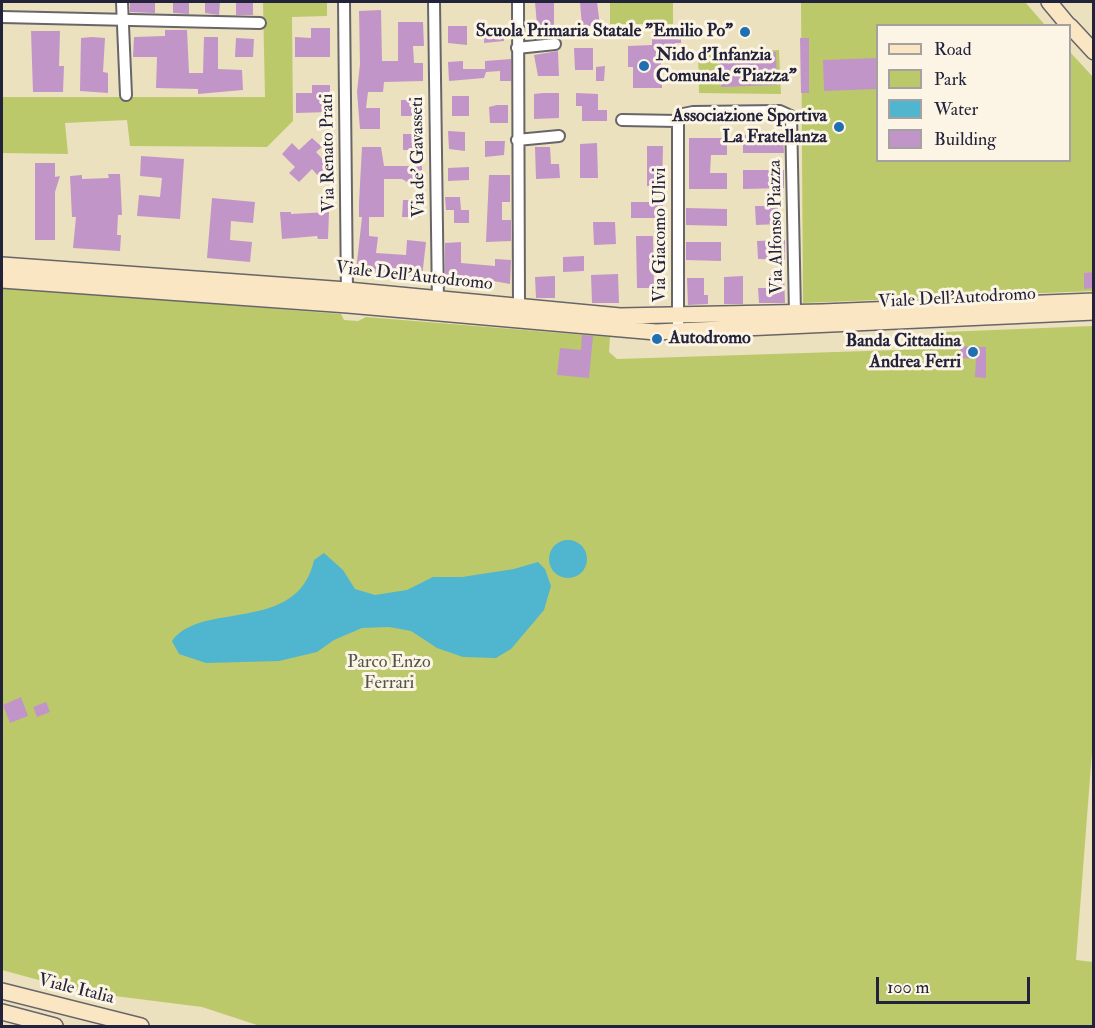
<!DOCTYPE html>
<meta charset="utf-8">
<style>
body{margin:0}
#map{position:relative;width:1095px;height:1028px;overflow:hidden;background:#ebe1be;font-family:"IM FELL Double Pica",serif}
canvas{display:block}
.frame{position:absolute;inset:0;border:3px solid #22223b;pointer-events:none}
.legend{position:absolute;left:876px;top:24px;width:195px;height:138px;box-sizing:border-box;background:#fcf5e5;border:2px solid #a5a1a1;margin:0;padding:8px 10px;list-style:none;font-size:18px;color:#22223b}
.legend li{display:flex;align-items:center;gap:12px;height:30px}
.legend b{width:30px;border:2px solid #a5a1a1}
.scale{position:absolute;left:876px;top:977px;width:154px;height:27px;box-sizing:border-box;border:3px solid #22223b;border-top:0;padding-left:8px;font-size:18px;line-height:21px;white-space:nowrap;color:#22223b;-webkit-text-stroke:4px #fcf5e5;paint-order:stroke}
</style>
<div id="map">
<canvas width="1095" height="1028"></canvas>
<div class="frame"></div>
<ul class="legend">
<li><b style="height:8px;background:#fbe6c4"></b>Road</li>
<li><b style="height:16px;background:#bcc96b"></b>Park</li>
<li><b style="height:16px;background:#50b5cf"></b>Water</li>
<li><b style="height:16px;background:#c195c8"></b>Building</li>
</ul>
<div class="scale">100 m</div>
</div>
<script>
const context = document.querySelector('canvas').getContext('2d');
context.lineJoin = 'round';
function paint(path, color) { context.fillStyle = color; context.fill(path, 'evenodd'); }
function trace(path, color, width, dash) { context.strokeStyle = color; context.lineWidth = width; context.lineCap = dash ? 'butt' : 'round'; context.setLineDash(dash || []); context.stroke(path); }
function drawText(font, color, halo, rows, align = 'center') {
  context.font = font + ' "IM FELL Double Pica",serif'; context.lineWidth = 6; context.setLineDash([]); context.textBaseline = 'middle'; context.strokeStyle = halo; context.fillStyle = color; for (const [text, x, y, turn = 0] of rows) {
    context.save(); context.translate(x, y); context.rotate((+turn || 0) * Math.PI / 180); context.textAlign = isNaN(turn) ? turn : align; if (halo) context.strokeText(text, 0, 0); context.fillText(text, 0, 0); context.restore();
  }
}
paint(new Path2D(`
 M263,2H327V16L292,17L293,121L267,147L130,146L127,120L65,123L68,154L2,153V97H265Z
 M610,2H673V24H610Z
 M801,2H1025L1045,25L878,26V160H1070V52L1093,77V291L803,303Z
 M779,50L781,94L699,93L698,53Z
 M2,287L341,314L344,320L358,321L366,317L610,337L609,352L617,359L929,349L944,332L1093,326L1094,726L1076,960L1093,962V1026H260L202,1007L83,992L2,970Z`), '#bcc96b');
paint(new Path2D(`
 M549 559a19 19 0 1 1 38 0a19 19 0 1 1-38 0Z
 M324,553L343,570L355,589L375,595L407,590L433,577H462L514,569L538,562L545,569L551,586L544,610L511,649L496,658L463,657L437,648L411,631L389,627L362,628L334,640L317,652L279,661L206,663L179,654L172,641C201,600 298,635 314,560Z`), '#50b5cf');
paint(new Path2D(`
 M130,2H155V13L130,12Z
 M173,2H189V14L173,13Z
 M205,2H220L219,15L205,13Z
 M236,2H253V15H236Z
 M535,2H554V25H537Z
 M580,2H597L600,26H582Z
 M381,10L382,61H398V22H423L424,46H413L414,63H423V81L384,82L383,92H368L366,108H380V129H360L357,92L360,64L359,11Z
 M448,26H467V45L448,43Z
 M485,27H508V36L504,37V41L484,43Z
 M311,28H330V57H295V37L311,38Z
 M165,30H187L189,73H203L204,37H218V69L242,70L243,90L198,94V89L156,88L157,57H133L134,37L165,36Z
 M681,30V43H675V61H661L662,88H633V67H628V46L652,45V31Z
 M31,31H60L59,66H64L63,92H33Z
 M92,37L105,38L103,72L108,73V93L80,91L81,38Z
 M236,38L254,39L253,57H235Z
 M800,38H809V93H801Z
 M574,48H593V70H575Z
 M558,51L559,76H538L534,55Z
 M776,52L777,85L721,87V82H715V73H720L719,54Z
 M878,58V89L824,91L823,60Z
 M511,59V81H500V71L486,72L484,78L449,81L448,62L463,61V69H485V61Z
 M605,66L604,81H596V67Z
 M312,85H330V112L296,113V93H312Z
 M543,93H559V118L534,119V94Z
 M576,93L598,94V110H607V121H582V106H576Z
 M452,96H469V116H452Z
 M401,100H422V116H401Z
 M497,105H508V123H490L489,107Z
 M448,131L465,132V151L449,149Z
 M403,134H419V150H403Z
 M743,135H783L784,153H743Z
 M312,138L322,147L316,152L329,166L319,177L312,169L299,182L289,173L295,167L282,154L292,143L299,150Z
 M689,138H727V155H711L710,173H727V189H689Z
 M485,141H505L504,155L485,157Z
 M597,143L598,178H580V144Z
 M647,146H663L662,186H647Z
 M362,147H381L384,166H422V177H417L412,185L402,179H384V217H369V236L378,237L376,253L406,255L407,240L426,242L422,277L356,271L362,217H359V203Z
 M535,147H550L551,164H559L560,178L536,179Z
 M141,156L184,159L180,219L137,216L139,195L160,197L162,178L140,176Z
 M35,163H55V177L60,176L55,192V240H35Z
 M469,167V180L448,181V168Z
 M743,170H784V188L743,189Z
 M108,174H120L122,215H118L117,235H121L120,251L73,248L76,217H72L70,176L82,175V179L109,178Z
 M489,175H510V202H502V220H511V241L486,242Z
 M445,197H460L461,210H469V223H454V210H446Z
 M212,198L255,202L253,223L231,221L230,240L252,242L250,262L207,258Z
 M403,200H420V217H402Z
 M631,202H663V218H631Z
 M755,206H780V224L756,225Z
 M686,208L727,209V226L686,225Z
 M280,212H291V214L329,212L328,239H318L317,236L282,239Z
 M593,222H615L616,244L594,245Z
 M636,236H653L654,288H637Z
 M785,240V260L758,259L757,241Z
 M461,242V263L495,266V259L511,260L510,284L471,277V281L445,278V243Z
 M686,242H721V261L686,260Z
 M584,256V271L563,272V257Z
 M1094,272V288L1084,289V273Z
 M618,274L619,303H592L591,275Z
 M769,275H784L785,303H759L758,288H769Z
 M555,276V298H536L535,277Z
 M743,276V304H724V277Z
 M687,278H704V295H708V304L688,305Z
 M909,334H919L920,345H909Z
 M582,335L593,336L589,378L557,375L560,348L581,350Z
 M960,346L986,347V378L975,377L976,359L960,358Z
 M21,697L28,716L10,723L3,705Z
 M46,702L50,712L37,717L33,707Z`), '#c195c8');
const street = new Path2D(`
 M122,2L126,95
 M344,2L347,295
 M434,2L438,304
 M518,2L519,307
 M2,17L260,23
 M517,48L555,44
 M622,120L678,121V332
 M678,121L683,114L693,112L780,111L791,116L795,313
 M517,140L559,136`);
const secondary = new Path2D(`
 M1049,2L1069,26
 M1070,26L1094,52
 M2,265L347,290L620,316L822,312L1094,301
 M2,280L348,305L656,332L1094,312
 M2,991L141,1026
 M2,1012L55,1026`);
trace(street, '#686569', 14);
trace(secondary, '#686569', 18);
trace(street, '#fff', 10);
trace(secondary, '#fbe6c4', 15);
for (const [x, y, r, color] of [
 [745,32,6,"#1f6fb2"],
 [644,66,6,"#1f6fb2"],
 [839,127,6,"#1f6fb2"],
 [657,339,6,"#1f6fb2"],
 [973,352,6,"#1f6fb2"]
]) { const dot = new Path2D(); dot.arc(x, y, r, 0, 2 * Math.PI); context.fillStyle = color; context.fill(dot); trace(dot, '#fcf5e5', 2); }
drawText('bold 18px', '#22223b', '#fcf5e5', [
 ["Scuola Primaria Statale \"Emilio Po\"",733,32],
 ["Nido d’Infanzia",656,56,"left"],
 ["Comunale “Piazza”",656,77,"left"],
 ["Associazione Sportiva",827,117],
 ["La Fratellanza",827,138],
 ["Autodromo",669,339,"left"],
 ["Banda Cittadina",961,342],
 ["Andrea Ferri",961,363]
], 'right');
drawText('18px', '#22223b', '#fcf5e5', [
 ["Via Renato Prati",329,153,-91],
 ["Via de’ Gavasseti",419,157,-91],
 ["Via Alfonso Piazza",777,227,-91],
 ["Via Giacomo Ulivi",661,235,-90],
 ["Viale Dell'Autodromo",414,277,6],
 ["Viale Dell'Autodromo",957,299,-3],
 ["Viale Italia",76,990,14]
]);
drawText('18px', '#505449', '#fcf5e5', [
 ["Parco Enzo",389,663],
 ["Ferrari",389,684]
]);
</script>
